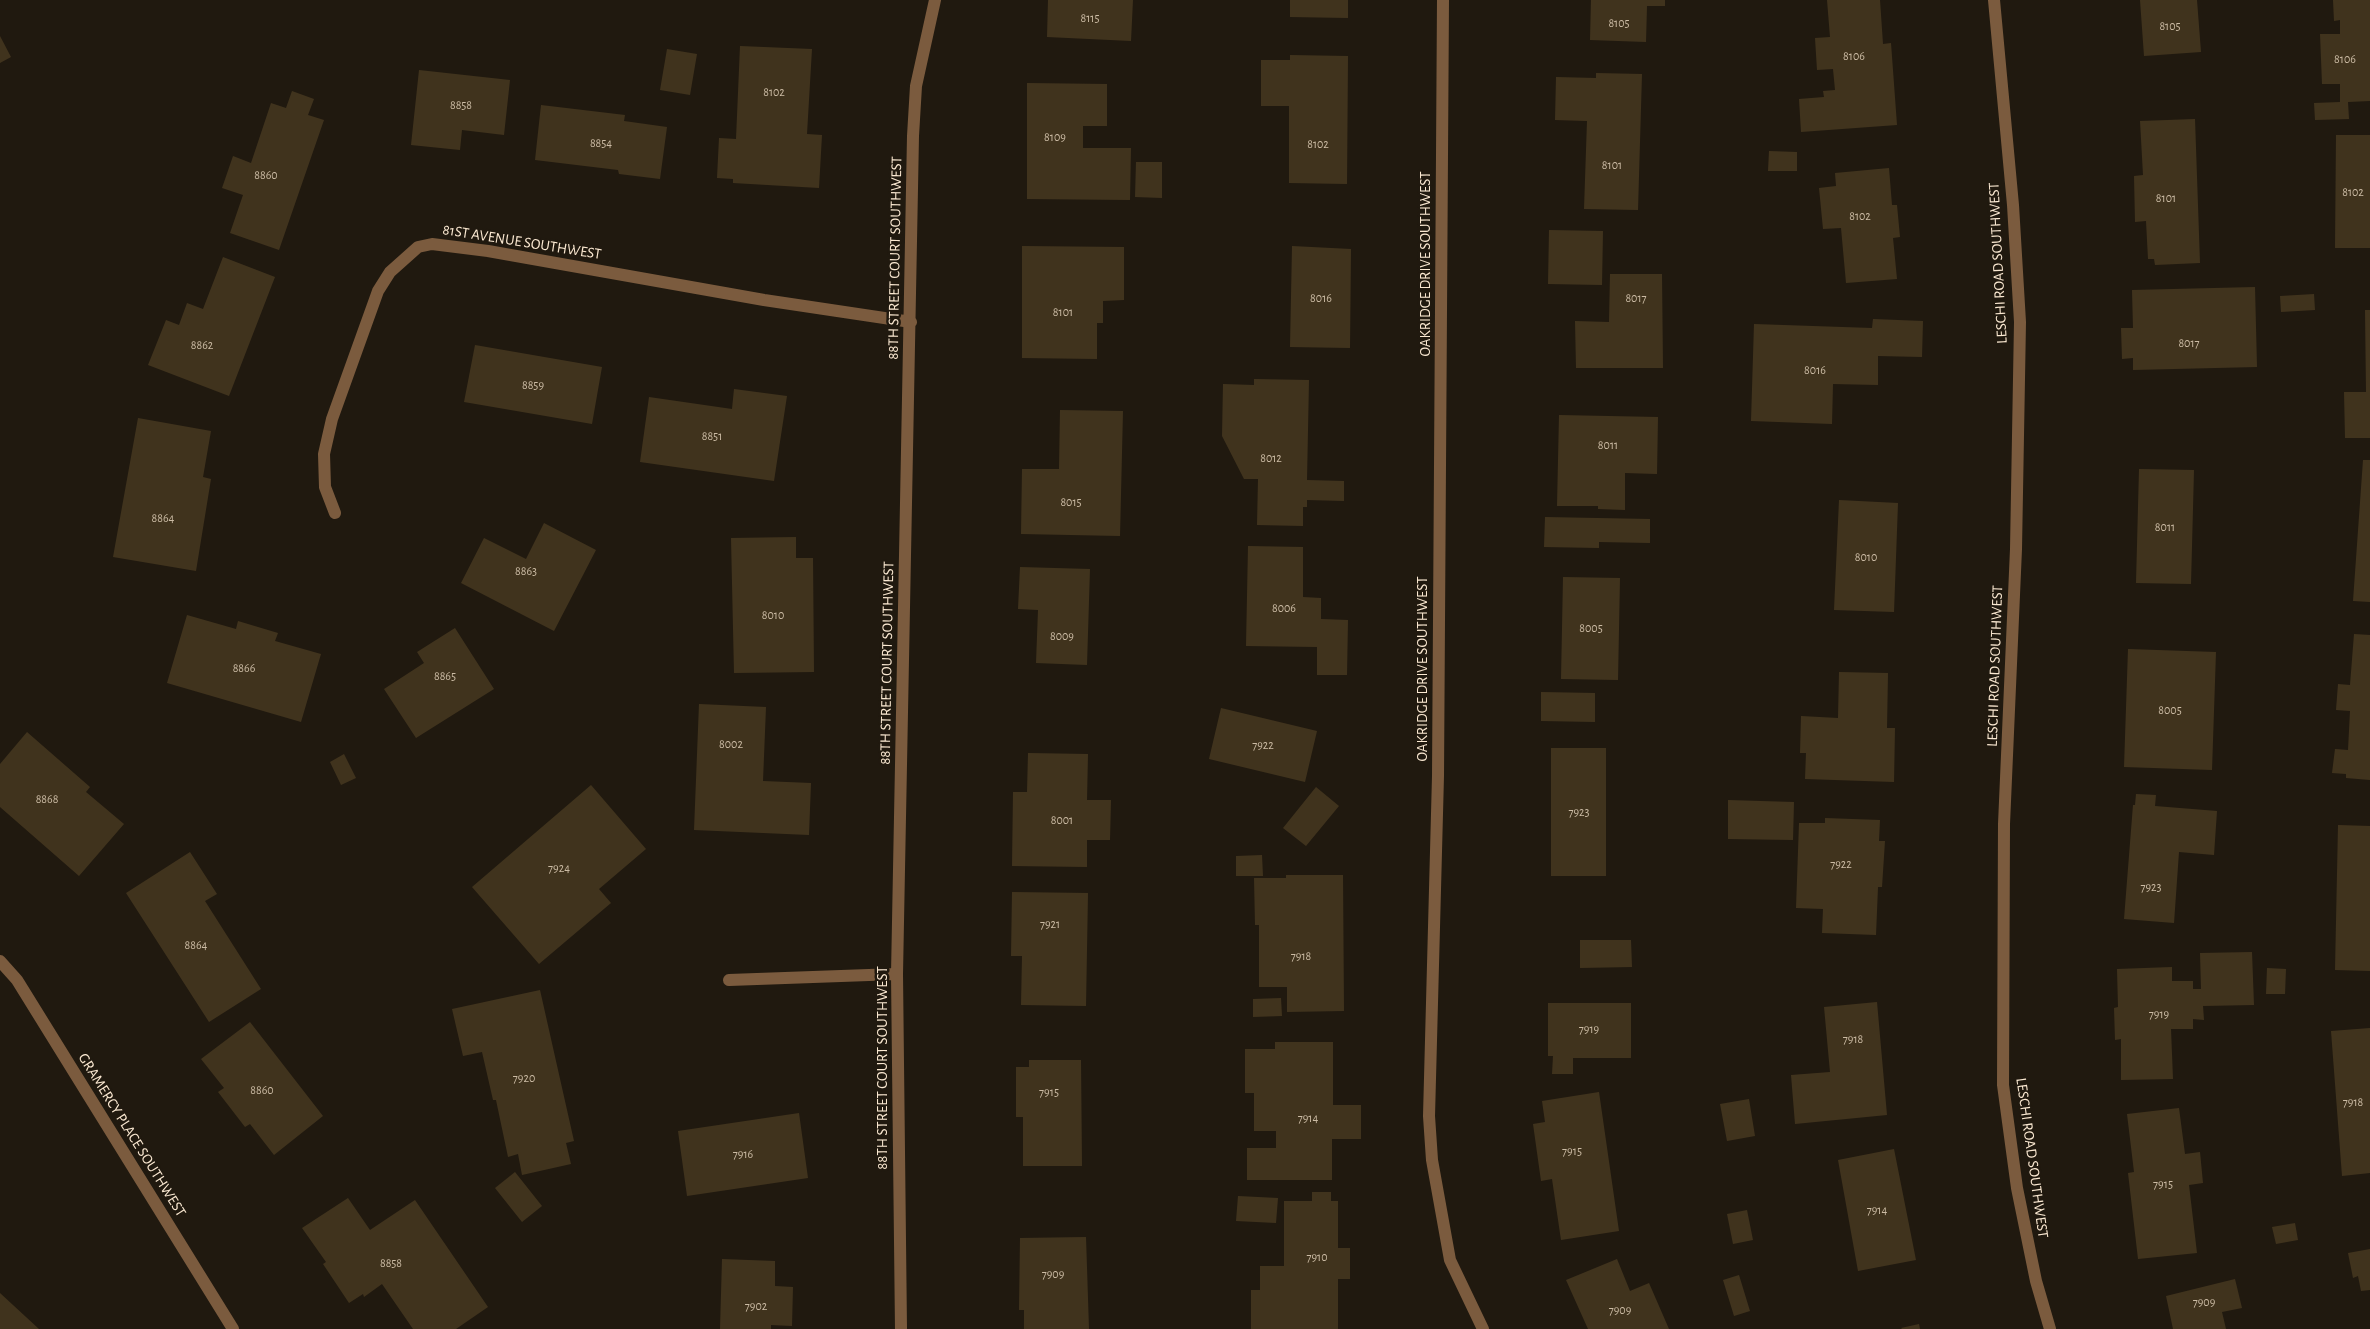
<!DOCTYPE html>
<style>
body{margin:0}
canvas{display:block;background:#20190f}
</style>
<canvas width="2370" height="1329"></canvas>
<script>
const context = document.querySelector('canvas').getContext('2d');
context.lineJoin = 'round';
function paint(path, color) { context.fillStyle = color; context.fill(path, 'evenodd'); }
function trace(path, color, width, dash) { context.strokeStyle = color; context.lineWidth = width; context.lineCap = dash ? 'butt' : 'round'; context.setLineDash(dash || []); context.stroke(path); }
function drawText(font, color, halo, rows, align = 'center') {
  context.font = font + ' "Alegreya Sans",sans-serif'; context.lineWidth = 5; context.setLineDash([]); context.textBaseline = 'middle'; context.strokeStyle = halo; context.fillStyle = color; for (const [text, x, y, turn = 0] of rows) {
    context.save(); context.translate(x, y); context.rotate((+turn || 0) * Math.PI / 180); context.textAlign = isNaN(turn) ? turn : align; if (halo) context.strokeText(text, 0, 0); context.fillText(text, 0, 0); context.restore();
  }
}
paint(new Path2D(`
 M1048,0H1133L1131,41L1047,37Z
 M1290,0H1348V18L1290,17Z
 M1591,0H1665V6H1647L1646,42L1590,40Z
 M1827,0H1880L1883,44L1891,43L1897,125L1801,132L1799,99L1824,97L1823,91L1835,90L1833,69L1817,70L1815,38L1830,37Z
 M2140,0H2197L2201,52L2144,56Z
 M2333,0H2370V101L2348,102L2349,119L2315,120L2314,103L2340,102V84H2322L2320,34H2340V20L2334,21Z
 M0,36L11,57L0,63Z
 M740,46L812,49L807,134L822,135L819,188L733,183V179L717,178L719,138L736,139Z
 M667,49L697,54L690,95L660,90Z
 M1290,55L1348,56L1347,184L1289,183V106H1261V60H1290Z
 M419,70L510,80L504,135L462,130L460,150L411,145Z
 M1596,73L1642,74L1638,210L1584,209L1587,121L1555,120L1556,77L1596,78Z
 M1027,83L1107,84V126H1083V148H1131L1130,200L1027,199Z
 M292,91L314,99L308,115L324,120L279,250L230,233L243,195L222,188L233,156L251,163L271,103L286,108Z
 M541,105L625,115L624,121L667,127L660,179L619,174L618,170L535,160Z
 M2195,119L2200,263L2155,265L2154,259H2148L2146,221L2135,222L2134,176L2143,175L2140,121Z
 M2336,135H2370V248H2335Z
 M1769,151L1797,152V171H1768Z
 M1136,162H1162V198L1135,197Z
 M1889,168L1892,205H1897L1900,237L1893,238L1897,279L1846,283L1841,228L1823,229L1819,188L1836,186L1835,173Z
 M1549,230L1603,231L1602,285L1548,284Z
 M1022,246L1124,247V300L1103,301V323H1097V359L1022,358Z
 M1292,246L1351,249L1350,348L1290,347Z
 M223,257L275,277L229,396L148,365L166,320L179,325L187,303L203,309Z
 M1610,274H1662L1663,368H1576L1575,321L1609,322Z
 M2255,287L2257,367L2133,370V358L2122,359L2121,328H2133L2132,290Z
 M2314,294L2315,310L2281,312L2280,296Z
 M2365,310H2370V438H2345L2344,392H2366Z
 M1873,319L1923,321L1922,357L1878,356V385L1833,384L1832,424L1751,421L1754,324L1872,328Z
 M475,345L602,367L592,424L464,402Z
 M1254,379L1309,380L1307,480L1344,481V501L1307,500V507H1303V526L1257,525L1258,479H1244L1222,436L1223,384L1254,385Z
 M734,389L787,396L774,481L640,462L649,397L732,409Z
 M1060,410L1123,411L1120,536L1021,534L1022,469H1059Z
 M1559,415L1658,417L1657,474L1625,473V510L1598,509V506H1557Z
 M138,418L211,431L203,477L211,479L196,571L113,557Z
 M2363,460H2370V602L2353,601Z
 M2139,469L2194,470L2191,584L2136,583Z
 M1839,500L1898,503L1894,612L1834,610Z
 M1545,517L1650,519V543L1599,542V548L1544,547Z
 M544,523L596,550L554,631L461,583L484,538L526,559Z
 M796,537V558H813L814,672L734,673L731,538Z
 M1248,546L1303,547V597L1321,598V619L1348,620L1347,675H1317V647L1246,646Z
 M1020,567L1090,569L1087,665L1036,663L1038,610L1018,609Z
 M1563,577L1620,578L1618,680L1561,679Z
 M187,615L236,629L238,621L278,633L275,641L321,654L301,722L167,683Z
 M455,628L494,689L416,738L384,689L424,663L417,652Z
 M2354,634L2370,635V780L2346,778V774L2332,773L2335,749L2348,750L2350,711L2336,710L2338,684L2350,685Z
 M2128,649L2216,652L2212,770L2124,767Z
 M1839,672L1888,673L1887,728H1895L1894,782L1805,779L1806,753H1800L1801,716L1838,718Z
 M1541,692L1595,693V722L1541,721Z
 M699,704L766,707L763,781L811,783L809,835L694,830Z
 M1221,708L1317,731L1305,782L1209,759Z
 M27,732L90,787L86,792L124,824L79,876L0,807V764Z
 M1551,748H1606V876H1551Z
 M1028,753L1088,754L1087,800H1111L1110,840H1087V867L1012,866L1013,792H1027Z
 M344,754L356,778L341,785L330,762Z
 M591,785L646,849L599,889L611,903L539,964L472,887Z
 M1316,787L1339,806L1306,846L1283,828Z
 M2136,794L2156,795L2155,806L2217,811L2214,855L2179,852L2174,923L2124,919L2133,805H2135Z
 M1728,800L1794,802L1793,840L1728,839Z
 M1825,818L1880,820L1879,841H1885L1882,887H1878L1876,935L1822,933L1823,909L1796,908L1799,823H1825Z
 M2338,825L2370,826V971L2335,970Z
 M190,852L217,894L205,901L261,989L209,1022L126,893Z
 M1262,855L1263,876H1236V856Z
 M1286,875H1343L1344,1011L1287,1012V987H1259V925H1255L1254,878H1286Z
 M1012,892L1088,893L1086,1006L1021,1005L1022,956H1011Z
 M1580,940H1631L1632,967L1580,968Z
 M2252,952L2254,1005L2203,1006L2204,1020L2193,1019V1029H2171L2173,1079L2121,1080V1039L2115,1040L2114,1008L2118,1007L2117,969L2172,967V981H2193V989H2201L2200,953Z
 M2267,968L2286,969L2285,994H2266Z
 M540,990L574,1141L566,1143L571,1164L522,1175L518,1154L508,1157L496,1100H493L482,1052L463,1056L452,1009Z
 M1281,998L1282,1016L1253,1017V999Z
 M1877,1002L1887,1115L1795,1124L1791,1075L1830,1072L1824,1007Z
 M1548,1003H1631V1058H1573V1074H1552L1553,1056H1548Z
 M250,1022L323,1116L274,1155L250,1124L245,1127L218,1092L224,1088L201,1059Z
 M2370,1028V1173L2342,1176L2331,1031Z
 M1275,1042H1333V1105H1361V1139H1332V1180H1247V1148H1276V1131H1254V1093H1245V1049H1275Z
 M1029,1060H1081L1082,1166H1023V1117H1016V1067H1029Z
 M1599,1092L1619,1231L1561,1240L1552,1179L1541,1181L1533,1124L1545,1122L1542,1101Z
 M1749,1099L1755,1136L1727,1141L1720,1104Z
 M2179,1108L2185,1154L2200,1152L2203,1183L2189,1185L2197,1253L2138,1259L2128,1173L2134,1172L2127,1114Z
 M799,1113L808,1178L687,1196L678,1131Z
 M1894,1149L1916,1260L1858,1271L1838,1160Z
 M515,1172L542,1206L522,1222L495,1188Z
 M1312,1192H1331V1201H1338V1248H1350V1279H1338V1329H1251V1290H1260V1266H1284V1201H1312Z
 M1238,1196L1278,1198L1276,1223L1236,1221Z
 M348,1198L370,1230L415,1200L488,1307L456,1329H413L382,1284L364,1297L363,1294L349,1303L323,1264L326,1262L302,1228Z
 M1747,1210L1753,1240L1733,1244L1727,1214Z
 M2295,1223L2298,1240L2276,1244L2272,1227Z
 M1086,1237L1089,1329H1024V1310H1019L1020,1238Z
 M2370,1249V1290L2361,1291L2358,1276L2353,1278L2348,1253Z
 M722,1259L775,1261V1286L793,1287L792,1326L771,1325V1329H720Z
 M1617,1259L1630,1291L1649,1283L1669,1329H1588L1566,1280Z
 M1739,1275L1750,1311L1734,1316L1723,1280Z
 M2235,1279L2242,1308L2222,1312L2226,1329H2173L2166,1296Z
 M0,1293L39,1329H0Z
 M1919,1324L1920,1329H1902L1901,1328Z`), '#40331d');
trace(new Path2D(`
 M1443,0L1438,776L1429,1116L1432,1160L1450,1260L1483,1329
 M1994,0L2013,205L2020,322L2016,549L2004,824L2003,1085L2017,1188L2036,1281L2050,1329
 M335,513L325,487L324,454L332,419L378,291L390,272L418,247L432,244L488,251L764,300L911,322
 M0,961L17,980L233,1329
 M729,980L897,974
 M901,1329L897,974L913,136L916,86L935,0`), '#7b5b3e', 12);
drawText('12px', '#ccbca5', null, [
 ["8115",1090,18],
 ["8105",1619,23],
 ["8105",2170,26],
 ["8106",1854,56],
 ["8106",2345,59],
 ["8102",774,92],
 ["8858",461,105],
 ["8109",1055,137],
 ["8854",601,143],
 ["8102",1318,144],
 ["8101",1612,165],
 ["8860",266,175],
 ["8102",2353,192],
 ["8101",2166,198],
 ["8102",1860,216],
 ["8016",1321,298],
 ["8017",1636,298],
 ["8101",1063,312],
 ["8017",2189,343],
 ["8862",202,345],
 ["8016",1815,370],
 ["8859",533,385],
 ["8851",712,436],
 ["8011",1608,445],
 ["8012",1271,458],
 ["8015",1071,502],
 ["8864",163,518],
 ["8011",2165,527],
 ["8010",1866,557],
 ["8863",526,571],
 ["8006",1284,608],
 ["8010",773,615],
 ["8005",1591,628],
 ["8009",1062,636],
 ["8866",244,668],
 ["8865",445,676],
 ["8005",2170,710],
 ["8002",731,744],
 ["7922",1263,745],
 ["8868",47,799],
 ["7923",1579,812],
 ["8001",1062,820],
 ["7922",1841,864],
 ["7924",559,868],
 ["7923",2151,887],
 ["7921",1050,924],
 ["8864",196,945],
 ["7918",1301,956],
 ["7919",2159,1014],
 ["7919",1589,1029],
 ["7918",1853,1039],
 ["7920",524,1078],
 ["8860",262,1090],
 ["7915",1049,1092],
 ["7918",2353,1102],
 ["7914",1308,1118],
 ["7915",1572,1151],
 ["7916",743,1154],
 ["7915",2163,1184],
 ["7914",1877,1210],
 ["7910",1317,1257],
 ["8858",391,1263],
 ["7909",1053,1274],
 ["7909",2204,1302],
 ["7902",756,1306],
 ["7909",1620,1310]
]);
drawText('15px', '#fbe9d2', '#20190f', [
 ["81ST AVENUE SOUTHWEST",522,242,9],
 ["88TH STREET COURT SOUTHWEST",895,258,-89],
 ["LESCHI ROAD SOUTHWEST",1998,263,-93],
 ["OAKRIDGE DRIVE SOUTHWEST",1425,264,-90],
 ["88TH STREET COURT SOUTHWEST",887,663,-89],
 ["LESCHI ROAD SOUTHWEST",1995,666,-88],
 ["OAKRIDGE DRIVE SOUTHWEST",1422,669,-90],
 ["88TH STREET COURT SOUTHWEST",882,1068,-90],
 ["GRAMERCY PLACE SOUTHWEST",132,1135,58],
 ["LESCHI ROAD SOUTHWEST",2032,1158,82]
]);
</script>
